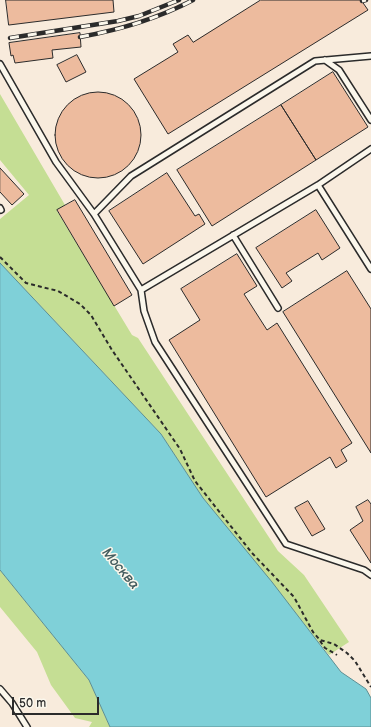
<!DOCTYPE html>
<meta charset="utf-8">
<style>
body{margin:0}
#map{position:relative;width:371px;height:727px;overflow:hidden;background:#f8ebdc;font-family:"Balsamiq Sans",sans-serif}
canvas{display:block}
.scale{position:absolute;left:12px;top:697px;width:87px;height:18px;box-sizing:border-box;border:2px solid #2b2b2b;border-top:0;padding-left:5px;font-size:12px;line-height:14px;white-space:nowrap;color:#2b2b2b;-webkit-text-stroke:3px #fbf7ec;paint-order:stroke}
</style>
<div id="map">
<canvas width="371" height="727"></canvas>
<div class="scale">50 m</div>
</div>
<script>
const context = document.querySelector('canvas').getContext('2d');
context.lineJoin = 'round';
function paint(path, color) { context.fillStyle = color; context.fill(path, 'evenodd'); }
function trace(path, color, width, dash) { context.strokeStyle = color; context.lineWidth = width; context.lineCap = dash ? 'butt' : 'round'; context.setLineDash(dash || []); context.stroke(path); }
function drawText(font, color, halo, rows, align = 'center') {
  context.font = font + ' "Balsamiq Sans",sans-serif'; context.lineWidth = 3; context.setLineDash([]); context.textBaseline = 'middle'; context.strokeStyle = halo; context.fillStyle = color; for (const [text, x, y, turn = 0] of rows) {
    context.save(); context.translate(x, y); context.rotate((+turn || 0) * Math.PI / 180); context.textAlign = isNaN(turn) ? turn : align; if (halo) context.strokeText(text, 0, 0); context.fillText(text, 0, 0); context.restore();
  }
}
paint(new Path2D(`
 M0,94L65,205L57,211L132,335L138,338L278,551L304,575L349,642L329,655L203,498L161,434L0,263V219L29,195L0,160Z
 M0,570L89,680L110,727H89L92,722L75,718L51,685L37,652L0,607Z`), '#c5de94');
const water = new Path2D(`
 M0,263L161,434L203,498L272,582L341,672L366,689L371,698V727H110L89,680L0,570Z`);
paint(water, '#7fd0d8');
trace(water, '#5d8e93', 1);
const building = new Path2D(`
 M6,0H113L114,12L9,25Z
 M261,0H361L368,10L168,134L134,79L178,52L173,44L188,35L193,42Z
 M80,33L81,47L52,50L53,58L15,63L13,55L11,56L9,43Z
 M77,55L86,72L66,82L57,65Z
 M333,72L368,127L316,160L281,105Z
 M55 135a43 43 0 1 1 86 0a43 43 0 1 1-86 0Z
 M281,105L316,160L212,226L177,170Z
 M0,168L24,194L12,205L0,192Z
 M167,173L195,216L199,214L205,224L143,264L109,211Z
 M75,200L132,295L114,306L57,210Z
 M316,210L340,248L322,260L318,253L286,273L292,281L282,288L256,248Z
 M237,254L257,286L244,294L267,330L277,323L352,443L341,450L347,461L336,468L330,457L266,497L169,340L200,320L181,289Z
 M347,271L371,309V453L283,312Z
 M368,500L371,504V563L350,530L363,521L356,507Z
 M308,501L325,529L312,536L295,508Z`);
paint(building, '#edbb9e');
trace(building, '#2b2b2b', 1);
const service = new Path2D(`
 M325,60L339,70L371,120
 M0,64L56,162L94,214L141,290L144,311L155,342L286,544L364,570L371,575
 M318,185L371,269
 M0,208L1,210
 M94,214L131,176L315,61L371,56
 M233,235L278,308
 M141,290L318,185L371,149
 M0,689L12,703L27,727`);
trace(service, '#2b2b2b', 8);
trace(new Path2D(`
 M0,257L26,283L58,291L80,304L91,315L112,350L180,449L195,481L252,553L294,597L313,632L320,640L334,644L347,653L355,661L371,687
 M320,641L325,648L337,655`), '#2b2b2b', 2, [4, 3]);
trace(service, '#fbf7ec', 5);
const rail = new Path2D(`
 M362,1L366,0
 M80,37C119,30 157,19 193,0
 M10,38L118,21L139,16L179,0`);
trace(rail, '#2b2b2b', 4.5);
trace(rail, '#fbf7ec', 3, [9]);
drawText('italic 14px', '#445d5f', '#fbf7ec', [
 ["Москва",120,569,50]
]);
</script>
